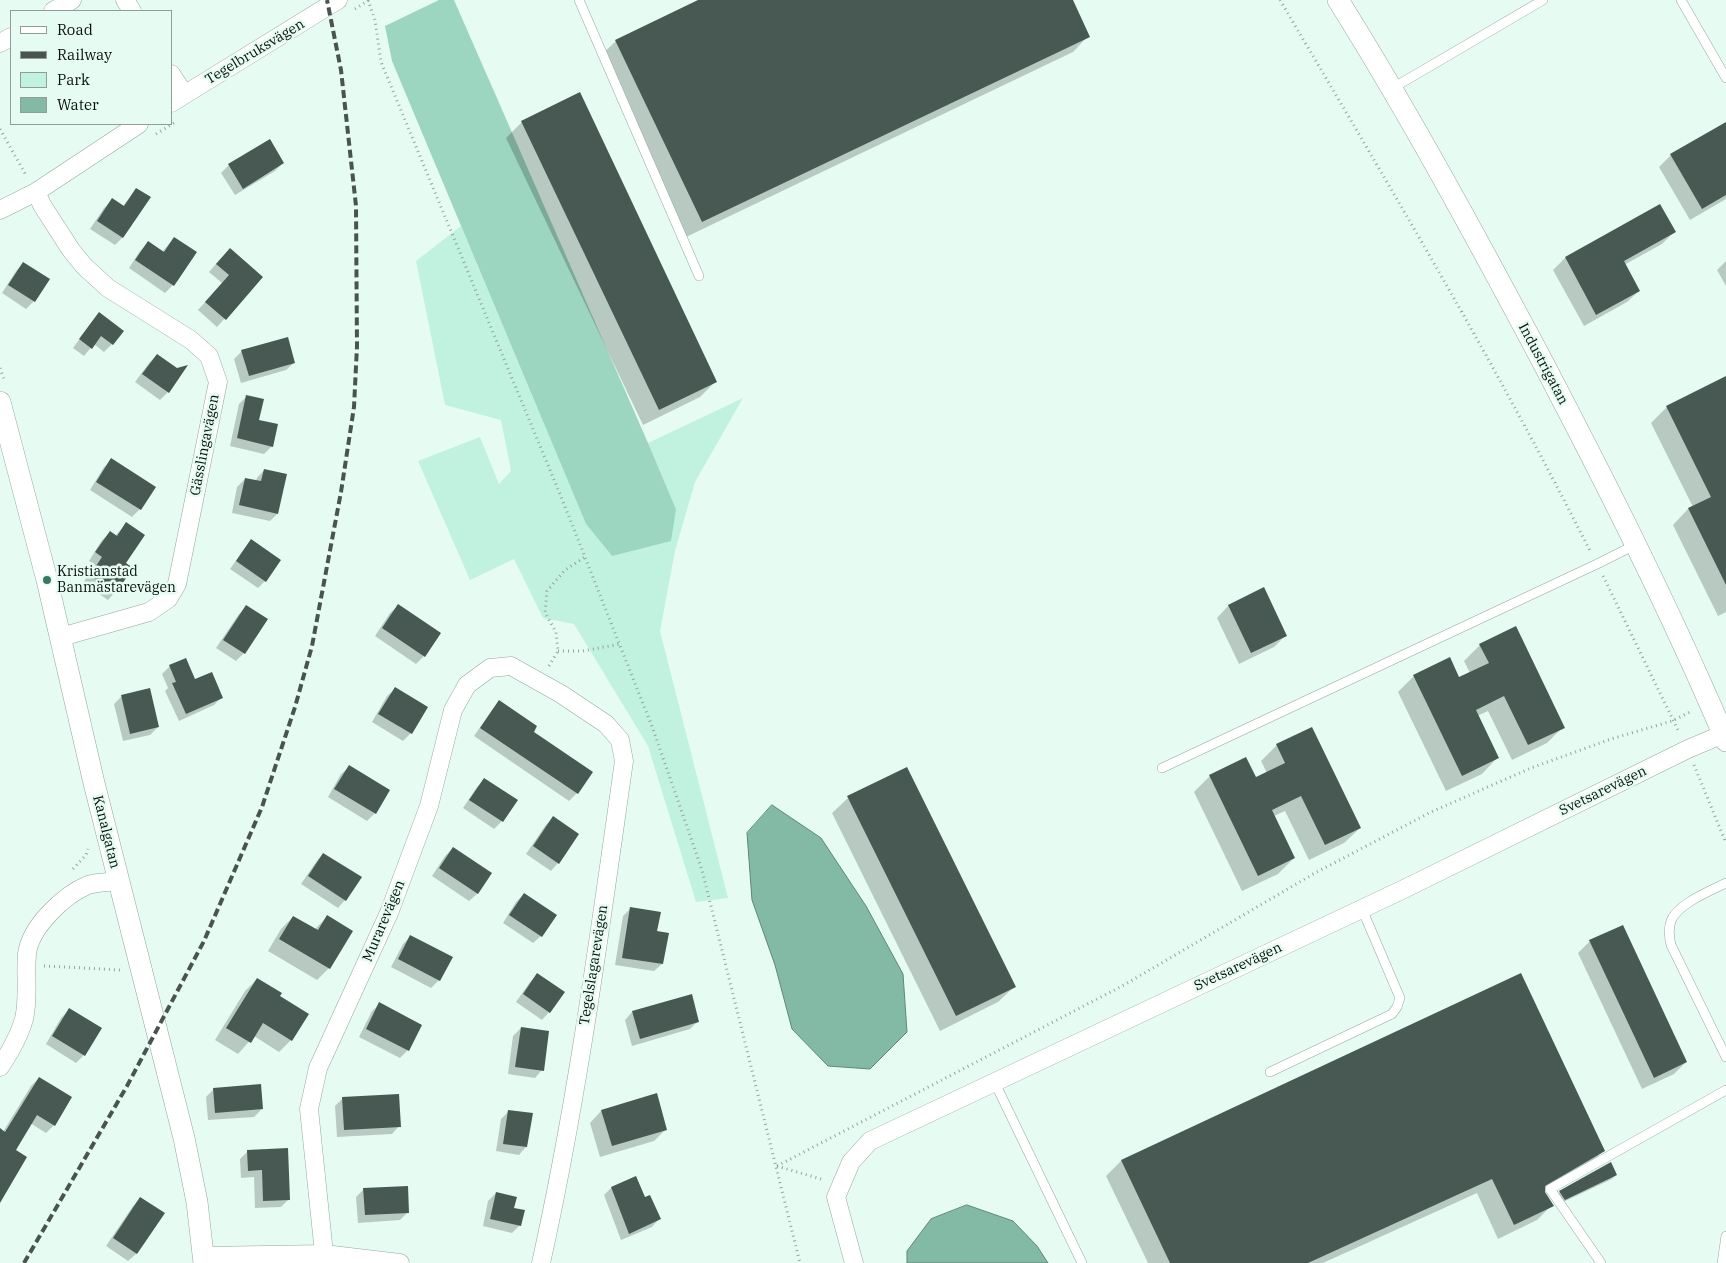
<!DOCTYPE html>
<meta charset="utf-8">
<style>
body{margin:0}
#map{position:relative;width:1726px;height:1263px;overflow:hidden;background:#e6fcf3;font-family:"IBM Plex Serif",serif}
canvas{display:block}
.legend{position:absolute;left:10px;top:10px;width:162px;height:115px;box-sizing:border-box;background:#e6fcf3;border:1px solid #8e9e98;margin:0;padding:6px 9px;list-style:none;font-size:15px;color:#0a110f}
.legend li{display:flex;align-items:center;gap:10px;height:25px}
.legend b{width:25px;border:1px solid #8e9e98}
</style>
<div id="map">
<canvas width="1726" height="1263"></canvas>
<ul class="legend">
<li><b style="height:6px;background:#fff"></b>Road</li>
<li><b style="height:6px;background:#495450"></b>Railway</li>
<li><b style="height:14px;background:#c0f2df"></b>Park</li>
<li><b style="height:14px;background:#83baa6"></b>Water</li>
</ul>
</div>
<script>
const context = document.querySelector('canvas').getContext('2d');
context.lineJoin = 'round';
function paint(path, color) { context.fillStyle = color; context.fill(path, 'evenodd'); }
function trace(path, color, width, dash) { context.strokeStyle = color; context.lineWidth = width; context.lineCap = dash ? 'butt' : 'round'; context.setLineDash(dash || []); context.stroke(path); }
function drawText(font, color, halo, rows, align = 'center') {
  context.font = font + ' "IBM Plex Serif",serif'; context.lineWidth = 5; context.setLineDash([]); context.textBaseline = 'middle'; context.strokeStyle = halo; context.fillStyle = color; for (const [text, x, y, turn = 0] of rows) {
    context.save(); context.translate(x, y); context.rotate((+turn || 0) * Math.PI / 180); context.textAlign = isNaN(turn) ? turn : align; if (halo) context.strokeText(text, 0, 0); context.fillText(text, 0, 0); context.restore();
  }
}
paint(new Path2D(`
 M461,226L586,524L612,556L676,509L648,443L743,398L695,482L675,551L660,631L728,898L696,902L648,746L574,624L543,618L514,559L470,580L418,461L480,437L499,484L511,471L501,420L445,405L416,261Z`), '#c0f2df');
paint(new Path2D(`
 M439,0H454L648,443L676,509L671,541L612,556L586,524L392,61L385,26Z`), '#9cd5c0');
const water = new Path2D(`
 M772,805L821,838L866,906L903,974L907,1032L870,1069L828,1066L792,1029L775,965L752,900L747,833Z
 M967,1205L1013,1221L1037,1246L1048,1263H907V1251L931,1219Z`);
paint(water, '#83baa6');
trace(water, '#5f8779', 1);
paint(new Path2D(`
 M701,0H1071L1088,36L1073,52L686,237L600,56L616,41Z
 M522,122L716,381L700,397L643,425L506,138Z
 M1726,124V199L1690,220L1659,167L1671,155Z
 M283,163L275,171L235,195L221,173L229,165Z
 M137,189L149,198L122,238L115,245L90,229L104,208L112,200L122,207Z
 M1660,206L1674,232L1662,244L1624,265L1639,291L1627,302L1584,326L1553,270L1565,258Z
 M174,238L173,285L165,293L129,268L140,251L148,243L162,252Z
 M222,257L261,278L217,327L198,310L222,283L209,272Z
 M1726,261V286L1717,270Z
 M23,263L34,301L26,309L2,293L16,271Z
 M99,314L112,344L104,352L94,344L84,356L73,348L92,322Z
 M242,351L294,363L286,370L241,383L234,359Z
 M157,355L177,370L185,367L168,392L160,400L135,382L149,363Z
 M1726,377V612L1718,616L1673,525L1688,509L1693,507L1651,423L1667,407Z
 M247,396L272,446L264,454L230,446L239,404Z
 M112,460L154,487L140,509L132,517L90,490L104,467Z
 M264,470L277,514L270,521L232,513L237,487L245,479L256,481L257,478Z
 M127,523L124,563L115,592L108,600L83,583L95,565L89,561L102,540L110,533L115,536Z
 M251,541L265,581L258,588L230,569L244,549Z
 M1264,589L1286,635L1274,647L1239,664L1217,618L1228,606Z
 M398,606L424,656L416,664L375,636L390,613Z
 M246,607L266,620L244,653L236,661L216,648L239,614Z
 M1480,645L1563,727L1547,743L1512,760L1488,711L1477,716L1497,758L1482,774L1446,791L1398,692L1414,676L1459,679L1470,673L1464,661Z
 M170,666L222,697L214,705L179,721L165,691L168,688L162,674Z
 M395,689L411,733L403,741L372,722L387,696Z
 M121,697L158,727L150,735L123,741L114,704Z
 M499,702L532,732L591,772L577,793L569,801L474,736L492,710Z
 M1277,745L1360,828L1344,843L1309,860L1285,811L1274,816L1294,858L1278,874L1242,891L1194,792L1210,776L1255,779L1267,773L1261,761Z
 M349,767L375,813L367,821L328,797L341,774Z
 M484,780L502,821L494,829L463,808L477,787Z
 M848,798L1014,987L998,1002L940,1031L832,813Z
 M553,818L558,863L551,871L526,854L545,826Z
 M453,848L490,873L477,894L469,901L432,876L445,856Z
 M323,854L345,900L338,908L301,884L316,862Z
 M524,894L541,936L533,943L503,923L516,902Z
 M631,908L656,932L662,964L654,971L615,965L623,916Z
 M293,917L314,930L327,917L351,931L329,968L317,980L268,951L281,929Z
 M411,936L439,980L431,988L391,967L403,944Z
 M1590,941L1686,1062L1674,1074L1642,1089L1578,953Z
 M537,975L549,1012L542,1020L516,1002L530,982Z
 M257,979L278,996L291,1040L279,1052L254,1036L238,1054L215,1040L245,991Z
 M380,1004L421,1025L408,1050L400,1058L359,1037L372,1011Z
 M69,1010L84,1055L76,1063L46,1044L61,1018Z
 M632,1012L698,1021L690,1029L632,1046L625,1020Z
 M521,1028L542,1070L535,1078L508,1074L513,1036Z
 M39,1078L54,1125L46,1133L30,1123L14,1151L0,1192V1130L3,1132L31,1086Z
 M214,1089L262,1109L254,1117L208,1120L206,1097Z
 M343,1098L399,1126L392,1134L337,1137L335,1106Z
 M509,1111L526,1147L519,1155L496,1151L501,1119Z
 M601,1111L666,1129L654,1141L600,1157L590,1123Z
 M1604,1150L1589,1165L1543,1191L1552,1205L1537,1220L1498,1239L1477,1193L1323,1263H1148L1106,1176L1121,1161Z
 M248,1151L289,1199L281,1207L255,1208L254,1177L241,1178L240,1159Z
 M1616,1175L1612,1179L1561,1203L1556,1196L1560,1192Z
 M611,1188L644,1199L659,1219L652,1227L621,1240L604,1195Z
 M364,1189L408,1212L400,1220L358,1223L356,1197Z
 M496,1193L513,1208L520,1225L512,1233L483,1226L488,1201Z
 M141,1198L163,1214L136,1254L128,1261L106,1246L133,1206Z`), '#0003');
paint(new Path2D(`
 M698,0H1073L1090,37L702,222L615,40Z
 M580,92L717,382L659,410L521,121Z
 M1726,122V195L1702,209L1670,154Z
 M270,139L284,163L243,189L228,164Z
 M136,188L151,197L123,238L97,221L112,198L124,206Z
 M1660,204L1676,232L1624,261L1640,291L1596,315L1565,257Z
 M174,237L197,252L174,286L135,260L148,241L164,252Z
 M230,248L263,277L226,320L205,302L229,275L216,264Z
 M23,262L50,279L35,302L8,285Z
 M99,312L124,331L113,345L101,336L92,349L79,339Z
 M288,337L295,363L249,376L241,350Z
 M157,354L177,368L188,365L169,393L142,374Z
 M1726,376V585L1688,508L1711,497L1666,406Z
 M246,395L264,399L259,420L278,424L273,447L237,438Z
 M111,458L156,487L141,510L96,482Z
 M264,469L287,474L278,514L239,505L245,478L261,481Z
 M126,522L145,535L126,563L133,568L116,593L90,575L102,557L95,552L110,531L117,536Z
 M251,539L281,560L266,582L236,561Z
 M1264,587L1287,636L1251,653L1228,605Z
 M398,604L441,633L425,657L382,628Z
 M246,605L268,619L245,654L223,640Z
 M1516,626L1565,728L1528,745L1504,696L1476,710L1499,758L1462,776L1413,675L1450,657L1459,677L1489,663L1479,644Z
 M186,658L195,679L212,672L223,698L186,714L172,683L176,682L169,665Z
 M395,687L428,707L412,734L378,714Z
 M150,688L159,727L130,734L121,695Z
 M499,700L537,726L534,732L593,772L578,794L480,728Z
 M1312,727L1361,828L1325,845L1301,796L1272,810L1295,858L1258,876L1209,775L1246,757L1256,777L1285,763L1276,744Z
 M349,765L390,790L376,814L334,789Z
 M907,767L1016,987L956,1016L847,796Z
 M484,778L518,800L503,822L469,800Z
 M553,816L579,834L559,864L533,846Z
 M453,847L492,873L478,894L439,868Z
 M323,853L362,877L346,901L308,876Z
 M524,893L557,915L542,937L509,915Z
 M630,907L661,912L657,931L669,933L663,964L622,958Z
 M327,915L353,931L330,969L279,939L293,916L318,930Z
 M1623,925L1687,1062L1654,1078L1589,940Z
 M410,935L453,957L440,981L398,959Z
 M537,973L565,992L550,1013L523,994Z
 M1521,973L1605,1151L1545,1186V1192L1554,1206L1514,1225L1492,1179L1308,1263H1170L1121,1160Z
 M257,978L282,993L280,996L309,1014L292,1041L263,1023L251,1043L226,1028Z
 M692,994L699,1022L640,1039L632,1011Z
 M379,1002L422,1025L409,1051L366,1029Z
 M69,1008L102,1028L85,1056L52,1036Z
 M521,1027L549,1031L544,1071L515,1067Z
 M39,1077L72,1097L55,1126L37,1115L16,1150L27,1157L0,1203V1128L5,1132Z
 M261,1084L263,1109L215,1113L213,1088Z
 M657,1093L667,1130L612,1146L601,1110Z
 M399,1094L401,1127L344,1130L342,1097Z
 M508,1110L533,1113L527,1147L503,1144Z
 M288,1148L290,1200L263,1201L262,1170L248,1171L247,1150Z
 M1611,1162L1617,1175L1565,1200L1559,1191Z
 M636,1176L645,1197L650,1195L661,1219L629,1234L611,1187Z
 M408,1186L409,1213L365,1215L363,1188Z
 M496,1192L517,1197L514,1208L525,1210L521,1226L490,1219Z
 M140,1197L165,1213L137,1254L113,1238Z`), '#475952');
const service = new Path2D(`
 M579,0L699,276
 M1681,0L1726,78
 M1391,89L1543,0
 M1162,768L1597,564L1635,545
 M1726,883C1710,891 1677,904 1671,921C1668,930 1669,937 1671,945L1726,1057
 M1270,1072L1392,1014L1397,1007L1400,998L1362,909
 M995,1083L1082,1263
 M1601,1263L1550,1189L1726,1090
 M1722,1263L1726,1236`);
const minor = new Path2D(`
 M125,0L132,11
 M53,11L72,0
 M0,43L11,37
 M171,74L184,94
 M171,103L338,0
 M36,192L42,205L71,250L84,266L108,288L191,340L209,356L218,382L177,584L168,599L149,612L61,637
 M0,210L36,192L139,124
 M0,1067C10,1052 19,1037 24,1019C29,998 25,976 27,954C30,927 64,895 88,885C97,882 109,882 119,881
 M204,1256L324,1254L400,1263
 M325,1263L309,1109L318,1068L389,913L429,806L453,710L467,685L490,668L511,666L561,694L606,724L620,740L624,761C600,929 578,1097 541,1263
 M854,1263L836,1197L851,1162L870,1141L1404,889L1688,749L1726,733`);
const tertiary = new Path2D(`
 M1338,0C1410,115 1475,235 1539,355C1605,481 1670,609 1726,741
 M0,402L47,580L94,783L184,1138L197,1202L204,1263`);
trace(service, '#93a79f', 10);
trace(minor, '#93a79f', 19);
trace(tertiary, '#93a79f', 22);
trace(new Path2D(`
 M368,0L375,20L381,62L562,499L653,729L702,870L800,1263
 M1280,0C1387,182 1496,364 1591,553
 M355,9L369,0
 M0,129L27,177
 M156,134L174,123
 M0,368L5,382
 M1603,576L1679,732
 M558,651H583L620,644
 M549,666L558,651L556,632L545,613L547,591L565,570L585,557
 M1694,765L1726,843
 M73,869L86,855L88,849
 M44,966L121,970
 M777,1166L1124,985L1315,873L1431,812L1531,768L1611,739L1672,721L1692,711
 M777,1166L824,1180`), '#94a49e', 3, [1, 4]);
trace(service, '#fff', 9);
trace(minor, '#fff', 18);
trace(tertiary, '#fff', 21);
trace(new Path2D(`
 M24,1263L127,1086L204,941L262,807L295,707L312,646L341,492L354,407L357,346L356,206L341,70L327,0`), '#495450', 4, [8, 4]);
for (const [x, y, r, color] of [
 [47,580,5,"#3a7864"]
]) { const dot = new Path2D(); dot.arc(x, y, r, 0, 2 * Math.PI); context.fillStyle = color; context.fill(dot); trace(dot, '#e6fcf3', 2); }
drawText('14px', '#0a110f', '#e6fcf3', [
 ["Tegelbruksvägen",255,52,-31],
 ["Industrigatan",1543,364,62],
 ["Gässlingavägen",205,445,-79],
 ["Svetsarevägen",1603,791,-26],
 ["Kanalgatan",106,832,76],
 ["Murarevägen",384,921,-67],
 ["Tegelslagarevägen",594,965,-81],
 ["Svetsarevägen",1238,967,-25]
]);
drawText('14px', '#0a110f', '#e6fcf3', [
 ["Kristianstad",57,572],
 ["Banmästarevägen",57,588]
], 'left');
</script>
